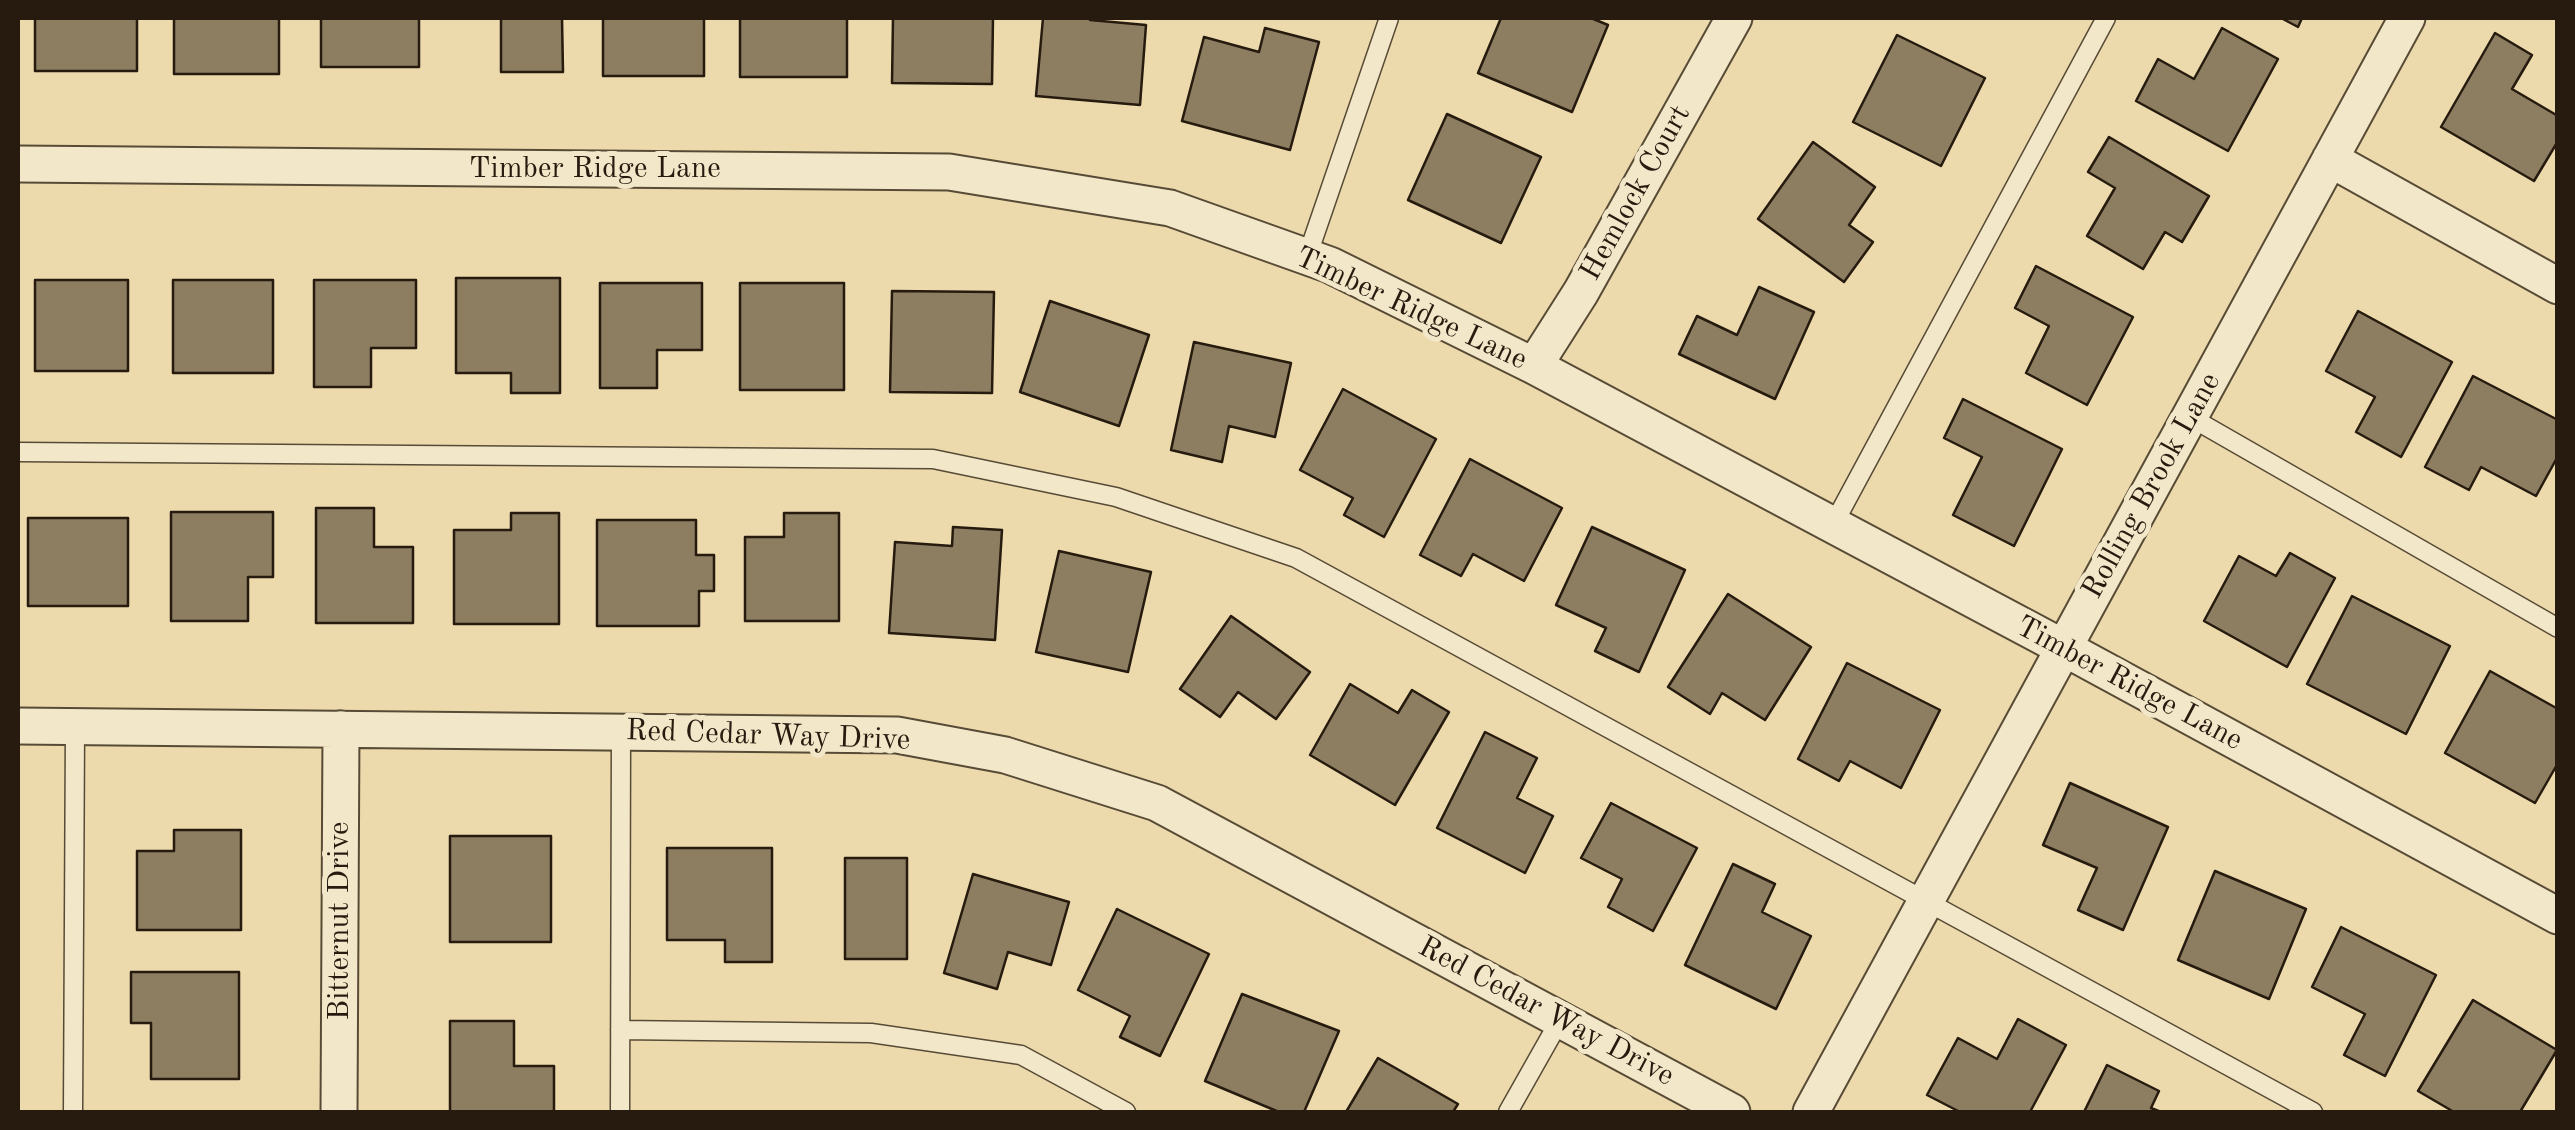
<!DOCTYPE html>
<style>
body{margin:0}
#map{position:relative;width:2575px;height:1130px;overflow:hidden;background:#ecdaad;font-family:"Old Standard TT",serif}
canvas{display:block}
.frame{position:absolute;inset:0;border:20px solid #261b0e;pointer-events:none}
</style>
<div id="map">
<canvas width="2575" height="1130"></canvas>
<div class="frame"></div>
</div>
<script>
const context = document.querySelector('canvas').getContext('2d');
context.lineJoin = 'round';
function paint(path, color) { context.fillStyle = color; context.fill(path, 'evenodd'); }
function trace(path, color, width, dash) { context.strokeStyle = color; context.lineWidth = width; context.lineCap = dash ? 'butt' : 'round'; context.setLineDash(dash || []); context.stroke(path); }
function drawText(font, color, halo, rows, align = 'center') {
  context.font = font + ' "Old Standard TT",serif'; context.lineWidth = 10; context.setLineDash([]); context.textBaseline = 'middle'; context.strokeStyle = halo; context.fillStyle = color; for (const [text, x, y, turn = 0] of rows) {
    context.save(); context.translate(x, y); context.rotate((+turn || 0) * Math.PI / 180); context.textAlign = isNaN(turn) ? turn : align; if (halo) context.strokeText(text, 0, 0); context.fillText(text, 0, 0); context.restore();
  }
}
const building = new Path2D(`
 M35,18H137V71H35Z
 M174,18H279V74H174Z
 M321,18H419V67H321Z
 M501,18H562L563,72H501Z
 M603,18H704V76H603Z
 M740,18H847V77H740Z
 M893,18H993L992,84L892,83Z
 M1043,18H1090V20L1146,25L1140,105L1036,96Z
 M1501,18H1591L1608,25L1572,112L1478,73Z
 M2281,18H2302L2298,27Z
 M1265,28L1319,42L1290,150L1182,121L1204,37L1259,52Z
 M2222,28L2278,59L2228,151L2136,101L2158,59L2194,79Z
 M2495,33L2532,55L2512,89L2558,116V141L2534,181L2441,127Z
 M1897,35L1985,78L1941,166L1853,122Z
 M1447,114L1541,157L1501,243L1408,200Z
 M2109,137L2209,196L2182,242L2165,232L2143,269L2087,236L2115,188L2088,172Z
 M1813,142L1875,187L1849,225L1873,242L1844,282L1758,219Z
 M2036,266L2133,317L2087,405L2026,373L2049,326L2015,308Z
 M456,278H560V393H511V373H456Z
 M35,280H128V371H35Z
 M173,280H273V373H173Z
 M314,280H416V348H371V387H314Z
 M600,283H702V350H657V388H600Z
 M740,283H844V390H740Z
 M1759,287L1814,312L1775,399L1679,354L1697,316L1737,335Z
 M892,291L994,292L992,393L890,392Z
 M1050,301L1149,335L1119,426L1020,392Z
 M2358,311L2452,362L2401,457L2356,432L2375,397L2326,371Z
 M1194,342L1291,363L1275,437L1229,426L1222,462L1171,450Z
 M2473,376L2558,420V456L2536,496L2481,467L2469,490L2425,467Z
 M1343,389L1436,439L1384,537L1344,515L1353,498L1300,470Z
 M1963,399L2062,449L2014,546L1953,515L1982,457L1944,438Z
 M1470,459L1562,508L1524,581L1473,554L1461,576L1420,555Z
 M316,508H374V547H413V623H316Z
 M171,512H273V577H248V621H171Z
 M511,513H559V624H454V530H511Z
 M784,513H839V621H745V537H784Z
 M28,518H128V606H28Z
 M597,520H696V555H714V591H699V626H597Z
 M953,527L1002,530L995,640L889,633L895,542L952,546Z
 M1592,527L1685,570L1639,672L1595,651L1606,628L1556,605Z
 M1059,551L1151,572L1128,672L1036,652Z
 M2290,553L2335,578L2287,667L2204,621L2239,556L2276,576Z
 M1728,594L1811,647L1765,720L1722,693L1710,714L1668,687Z
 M2352,596L2450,646L2406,734L2307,684Z
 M1231,616L1310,672L1276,719L1238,692L1220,717L1180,689Z
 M1847,663L1940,710L1901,788L1850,761L1839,781L1798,759Z
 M2490,671L2558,709V763L2535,803L2445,753Z
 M1350,684L1398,713L1412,690L1449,712L1395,805L1310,755Z
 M1485,732L1537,758L1517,798L1553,816L1525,873L1437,828Z
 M2070,783L2168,827L2123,930L2078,910L2097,868L2043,845Z
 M1611,803L1697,848L1653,931L1608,907L1622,879L1581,858Z
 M174,830H241V930H137V851H174Z
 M450,836H551V942H450Z
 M667,848H772V962H725V940H667Z
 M845,858H907V959H845Z
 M1733,864L1775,884L1762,912L1811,936L1776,1009L1685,965Z
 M2215,871L2306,909L2269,999L2178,960Z
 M973,874L1069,902L1051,965L1008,952L997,989L944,973Z
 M1117,909L1209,954L1160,1056L1120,1037L1130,1016L1078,990Z
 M2341,927L2436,975L2385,1076L2344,1055L2365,1014L2312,987Z
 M131,972H239V1079H151V1023H131Z
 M1242,994L1339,1031L1304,1112H1279L1205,1081Z
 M2473,1000L2557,1050L2520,1112H2454L2418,1091Z
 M2018,1019L2066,1045L2030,1112H1960L1927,1095L1958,1038L1997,1059Z
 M450,1021H514V1066H554V1112H450Z
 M1378,1058L1458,1104L1453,1112H1346Z
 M2107,1065L2159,1091L2151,1108L2161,1112H2084Z`);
paint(building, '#8d7e61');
trace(building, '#261b0e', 2.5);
const lane = new Path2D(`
 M1307,257L1389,18
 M2190,417L2558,628
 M18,452L933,459L1116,497L1296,558L2313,1112
 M1833,525L2106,18
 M620,1030L871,1033L1021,1055L1126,1112
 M73,1112L75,727
 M620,1112L621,732
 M1508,1112L1560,1020`);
const street = new Path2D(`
 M2330,159L2558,286
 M18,164L949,172L1170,208L1330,265L1534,366L2064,648L2558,916
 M1534,366L1581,292L1734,18
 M18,726L897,735L1005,755L1157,803L1732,1112
 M339,1112L341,729
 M1811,1112L2407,18`);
trace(lane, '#584b36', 21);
trace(street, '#584b36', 39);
trace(lane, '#f3e7ca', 18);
trace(street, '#f3e7ca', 35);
drawText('30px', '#261b0e', '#f3e7ca', [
 ["Timber Ridge Lane",595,169],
 ["Hemlock Court",1636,193,-61],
 ["Timber Ridge Lane",1411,309,25],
 ["Rolling Brook Lane",2152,486,-61],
 ["Timber Ridge Lane",2129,684,28],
 ["Red Cedar Way Drive",768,736,2],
 ["Bitternut Drive",340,921,-90],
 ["Red Cedar Way Drive",1546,1012,28]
]);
</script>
